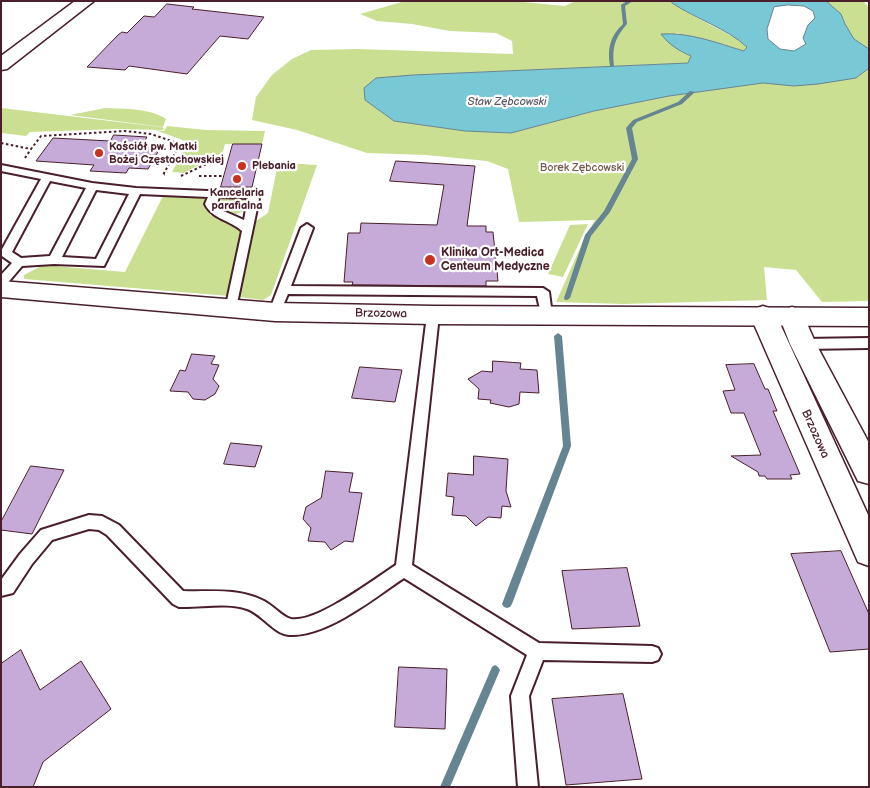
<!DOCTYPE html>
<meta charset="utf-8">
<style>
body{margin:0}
#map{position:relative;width:870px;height:788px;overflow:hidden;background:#fff;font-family:"Balsamiq Sans",sans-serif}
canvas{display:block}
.frame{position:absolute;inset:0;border:2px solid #4a1f2b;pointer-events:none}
</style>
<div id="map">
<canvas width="870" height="788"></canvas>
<div class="frame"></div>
</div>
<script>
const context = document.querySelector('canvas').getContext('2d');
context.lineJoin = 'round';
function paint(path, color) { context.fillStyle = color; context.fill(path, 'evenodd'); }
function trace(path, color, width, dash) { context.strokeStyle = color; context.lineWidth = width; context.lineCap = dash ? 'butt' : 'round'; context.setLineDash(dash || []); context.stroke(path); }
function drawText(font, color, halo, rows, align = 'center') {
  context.font = font + ' "Balsamiq Sans",sans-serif'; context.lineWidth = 4.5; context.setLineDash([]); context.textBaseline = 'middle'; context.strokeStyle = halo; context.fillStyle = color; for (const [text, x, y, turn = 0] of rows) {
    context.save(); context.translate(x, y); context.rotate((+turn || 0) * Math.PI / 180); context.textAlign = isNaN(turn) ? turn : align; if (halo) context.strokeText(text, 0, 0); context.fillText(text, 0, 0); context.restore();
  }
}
paint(new Path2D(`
 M405,1H513L565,6L575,1H673V3C697,20 724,30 748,46L745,51L676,33L681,52L691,56L688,63L413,75L365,100L394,121L465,131L511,133L594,111L669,96L764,83L794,86L856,78L869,68V301L822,302L796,270L764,267L767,300L623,304L556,302L585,237L595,220L519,222L508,169L487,161L426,155L367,153L297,130L252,120L256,97L272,75L292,59L311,50L356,49L513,54L512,41L496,33L450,31L412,24L377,21L360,14Z
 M826,1H863L869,8V49L854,39L845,24L841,14Z
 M1,108L161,127L164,128L163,130L118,129L30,132L26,136L1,133Z
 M105,108C124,109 150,108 166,119L163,127L70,115Z
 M167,126L206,130L265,131L262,144H225L222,155H217L184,173L172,172L188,142L155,130L164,131Z
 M286,163L317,165L271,295L263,300L239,297L253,223L268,213L277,168Z
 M163,196L203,198L207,200L210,215L235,224L241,231L229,296L24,279V275L43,265L125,272Z
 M228,196L247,198V210L236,214L223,213L216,206L223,198Z
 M588,224L563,277L548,274L570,225Z`), '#cbdf93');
const water = new Path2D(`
 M673,1H826L841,14L845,24L854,39L869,49V68L856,78L818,84L794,86L763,83L669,96L594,111L511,133L465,131L394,121L365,100L364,88L376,78L413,75L688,63L691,56C679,51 668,44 661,34C689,32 717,43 744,51L747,47C726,28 696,19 672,3ZM788,5L804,6L813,11L815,18L808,25L803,38L806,44L794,51L780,49L768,39L767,29L774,7Z`);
paint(water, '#79c8d5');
trace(water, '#668491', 1);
paint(new Path2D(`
 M627,1H633L625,6L627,24C615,38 612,47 614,66L612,67L610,66C607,49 610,36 623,24L621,5Z
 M690,91L695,92L682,104L637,122L632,128L638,159L610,212L591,236L570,298L567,300H565L564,298L585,235L604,211L632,159L626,128L633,120L678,102Z
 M558,333L562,336L571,446L512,604L510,607L507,608L504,607L502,604L563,446L554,336Z
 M495,665L498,667L500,670L450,787H440L492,667Z`), '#668491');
const building = new Path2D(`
 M167,4L194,7L192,9L264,17L248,39L220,36L187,74L129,66L125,70L87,67L118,35L122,32L127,33L144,16L154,17Z
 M114,135L147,137L143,144L162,145L148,169L129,168L126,173L90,171L94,165L36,161L53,138L110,141Z
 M233,144H262L252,187H221Z
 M396,161L475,166L467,226H486V232H493L498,281H486V286L352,285L353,282H344L348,233H360L361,223L437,225L444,185L390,181Z
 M192,354L215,356L211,364L219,365L213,379L219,386L215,394L205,400L193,399L188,392L170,391L180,370L185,371Z
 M493,361L521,363L520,369L537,370L539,393L520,392L519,404L509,407L490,403L491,400L478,399L479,389L468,379L482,371L492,372Z
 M754,364L765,389H768L777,411H773L800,474L790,475L792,479H767L765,476H759L758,472L731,456L761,455L744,413H731L723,391L735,390L726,365Z
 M360,367L402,370L395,402L352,398Z
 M231,443L262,446L255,467L224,464Z
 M474,456L508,459L506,491L511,507L502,506L501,518L488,517L476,526L466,516L452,515L454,497L446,496L448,473L473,475Z
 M31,466L64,470L32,534L1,530V522Z
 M326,471L353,473L349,492L362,493L353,542L345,541L331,550L325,542L308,541L311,528L303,519L306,507L321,498Z
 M841,551L869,614V649L830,652L791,554Z
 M627,568L640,626L572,629L562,571Z
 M21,650L40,690L81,661L111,709L43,762L33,787H1V664Z
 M399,667L447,669L445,729L395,727Z
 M623,694L642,779L566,785L552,699Z`);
paint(building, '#c6abd8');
trace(building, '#4a1f2b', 1);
const service = new Path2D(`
 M1,165L92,183L136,188L256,193L259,199L235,313H227L225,310L242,231C230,220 212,219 205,204L208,197L140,194L104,266L54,264L22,266L5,286L1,287V275L12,263L2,256L1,251L41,179L1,171ZM50,181L86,188L50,256L21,258L12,252ZM96,190L129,194L96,259L62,257ZM219,197L248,198L244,220L219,209L217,204Z
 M307,224L313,228L291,286L543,288L549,292L552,315L550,318H542L537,296L288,294L279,315H271L269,312L301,228Z
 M433,311L437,312L439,315L412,565L539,643L652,646L658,648L661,654L658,660L652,662L543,660L529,696L538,787H518L511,696L527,655L404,578C374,598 327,637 289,635C274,634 262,614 247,609C226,602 201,608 179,607L173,604L107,535L99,530L89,529L52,540L32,564L13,593L1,596V580L20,554L41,530L89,515L102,516L119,525L183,591C211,592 236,588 262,600C272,604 282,617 291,619C317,623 374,579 396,565L427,315L429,312Z
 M869,338V348L803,349L798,347L796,344L798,341L803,339Z`);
const minor = new Path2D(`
 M763,306L772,309L776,315L869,517V566L858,562L750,315L754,309Z
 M792,307L801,310L816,344L869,443V484L858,481L790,344L779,316L783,310Z`);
const tertiary = new Path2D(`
 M75,1H94L7,69L1,70V56Z
 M1,281L275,303L433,306L869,308V326L433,324L275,321L1,297Z`);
trace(service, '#4a1f2b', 4);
trace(minor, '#4a1f2b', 3);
trace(tertiary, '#4a1f2b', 3);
trace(new Path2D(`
 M1,143L31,149L41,136L125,131L151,134L180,144L163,175H165
 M25,158L31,149
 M181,176L217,159
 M199,176H224`), '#4a1f2b', 2, [2.5, 2.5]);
paint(service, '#fff');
paint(minor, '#fff');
paint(tertiary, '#fff');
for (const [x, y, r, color] of [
 [99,153,5,"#c8321e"],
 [242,166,5,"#c8321e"],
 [237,179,5,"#c8321e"],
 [430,260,6,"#c8321e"]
]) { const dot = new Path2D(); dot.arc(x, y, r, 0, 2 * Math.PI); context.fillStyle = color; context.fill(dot); trace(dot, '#fff', 2); }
drawText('italic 11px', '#5a5a66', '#fff', [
 ["Staw Zębcowski",507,102]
]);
drawText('bold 11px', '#4a1f2b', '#fff', [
 ["Kościół pw. Matki",109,147],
 ["Bożej Częstochowskiej",109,160],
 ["Plebania",252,166],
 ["Kancelaria",237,193,"center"],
 ["parafialna",237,206,"center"]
], 'left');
drawText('11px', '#71594a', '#fff', [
 ["Borek Zębcowski",582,168]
]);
drawText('bold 12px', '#4a1f2b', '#fff', [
 ["Klinika Ort-Medica",441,253],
 ["Centeum Medyczne",441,267]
], 'left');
drawText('12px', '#4a1f2b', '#fff', [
 ["Brzozowa",381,314,1],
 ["Brzozowa",815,434,66]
]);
</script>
